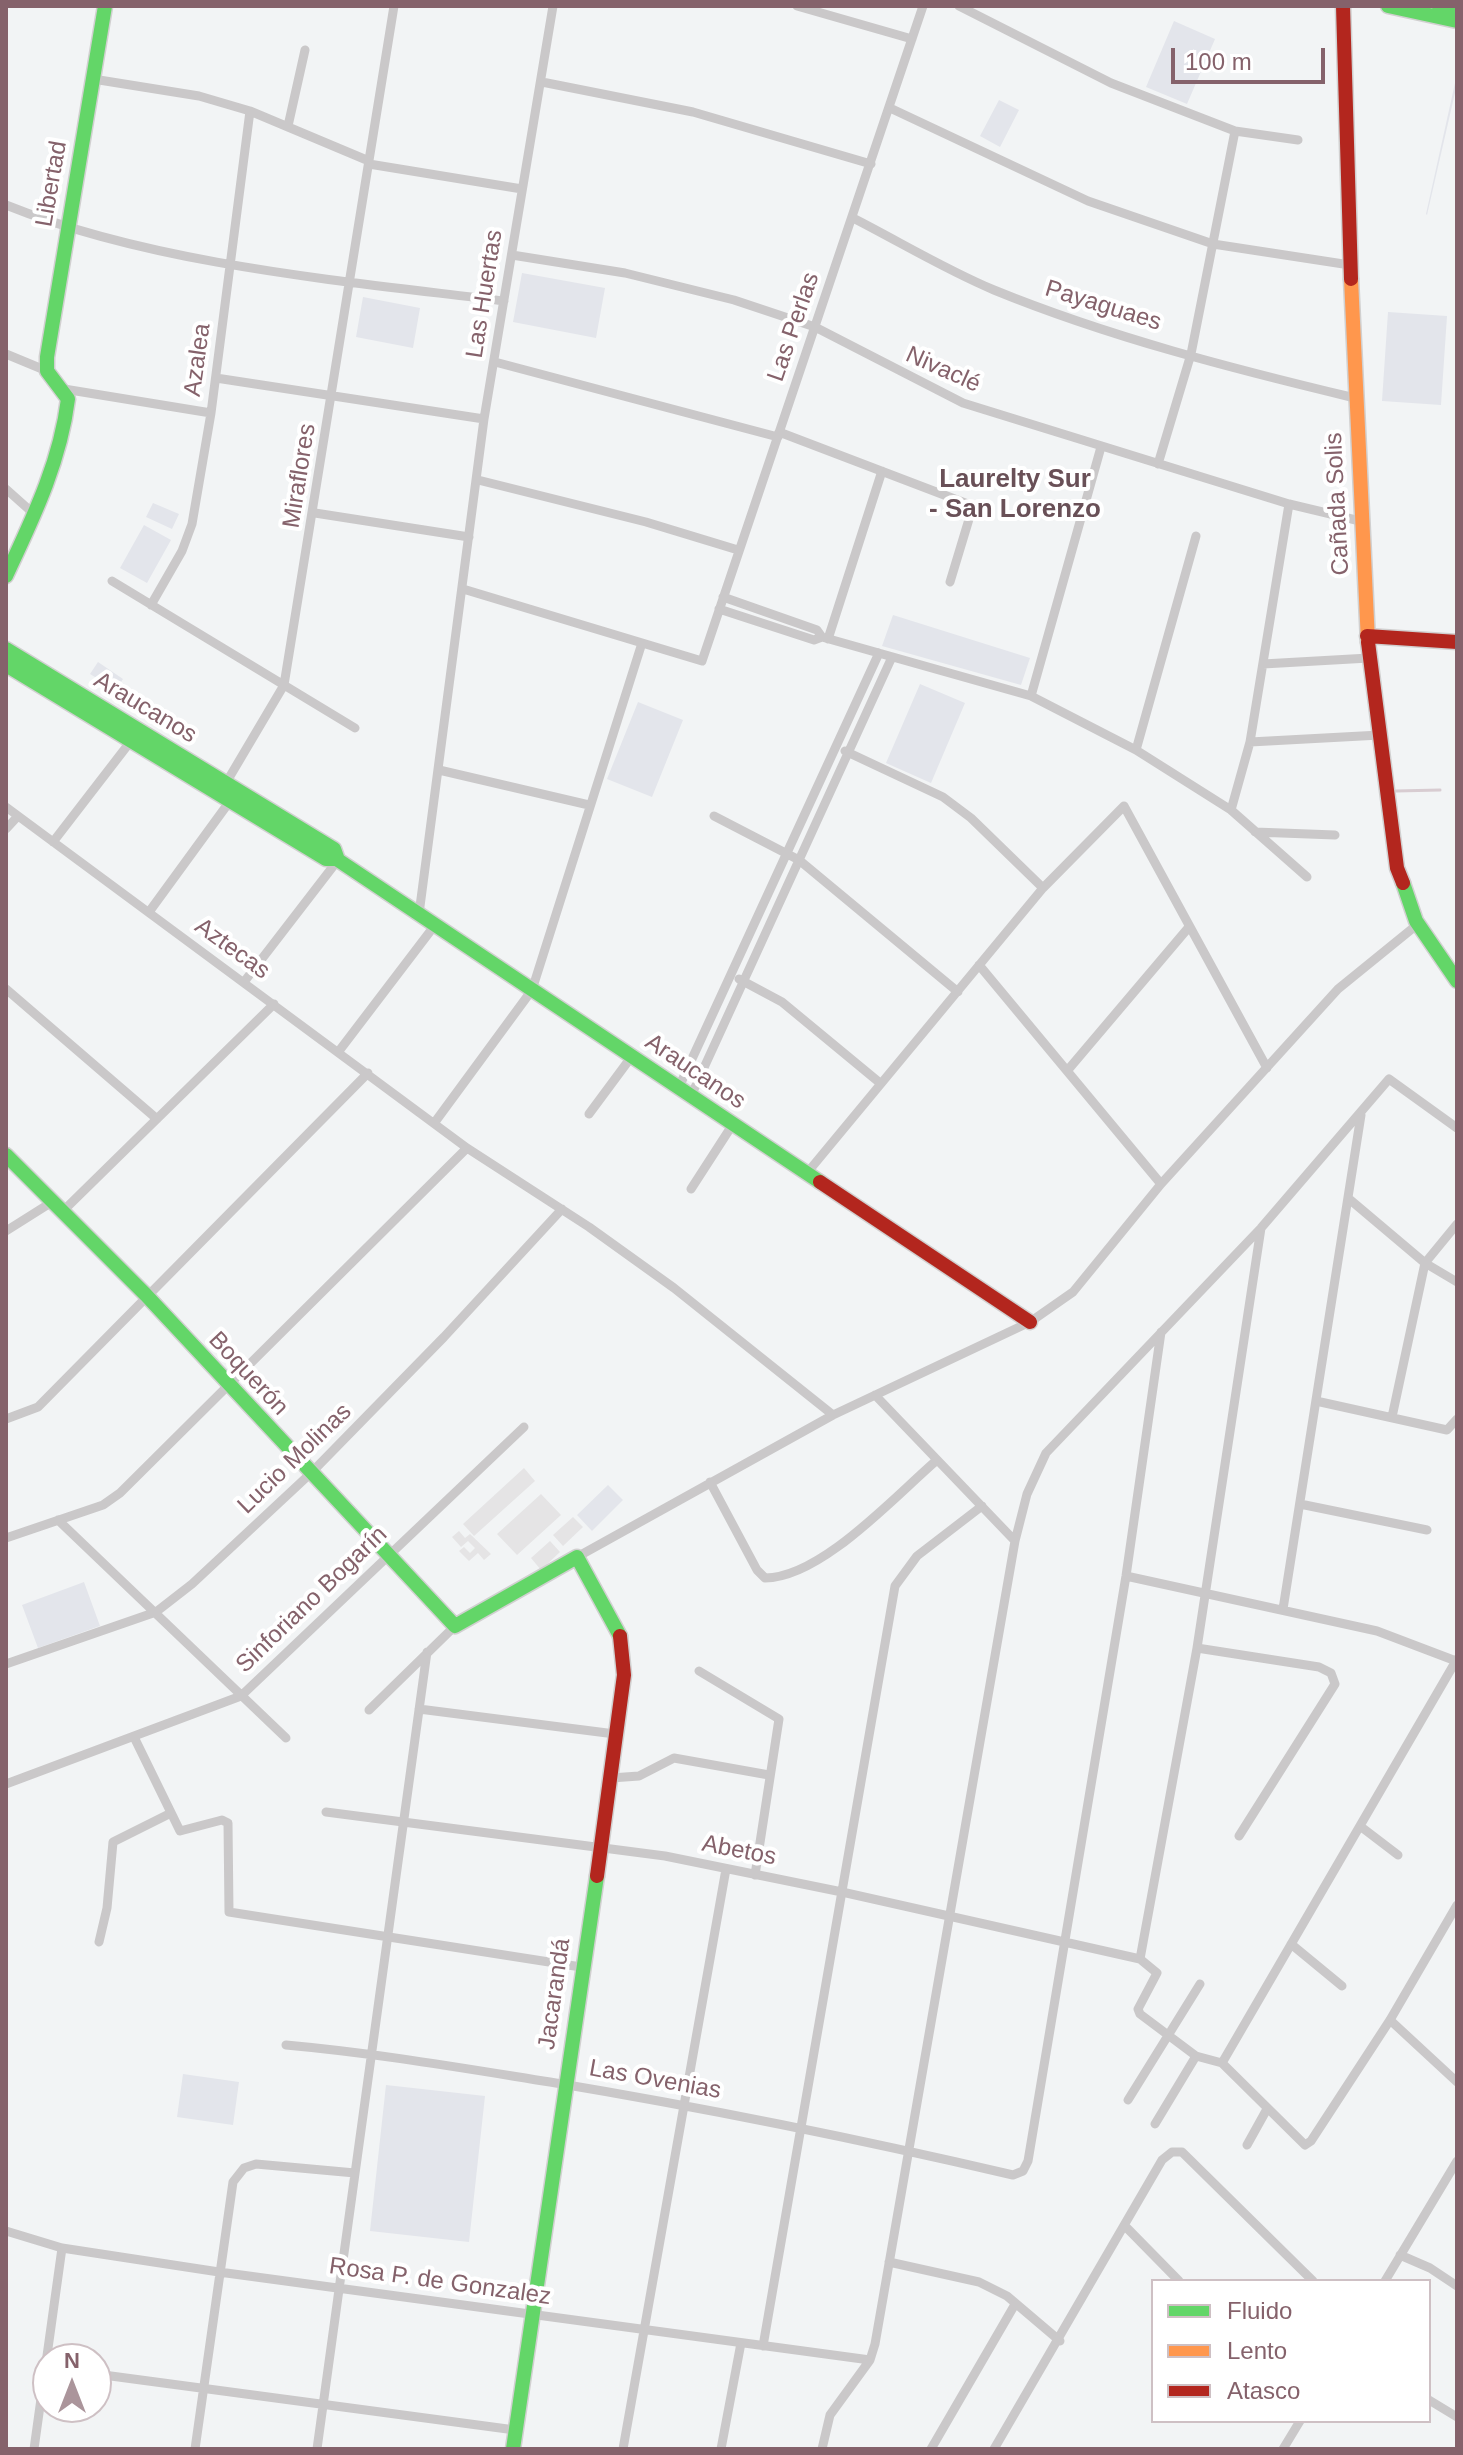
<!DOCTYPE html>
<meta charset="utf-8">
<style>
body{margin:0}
#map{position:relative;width:1463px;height:2455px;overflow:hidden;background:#f2f4f5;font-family:Arial,sans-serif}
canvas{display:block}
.frame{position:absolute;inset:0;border:8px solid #85626b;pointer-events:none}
.legend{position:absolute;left:1151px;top:2279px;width:280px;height:144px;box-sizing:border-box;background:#fff;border:2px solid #cec0c4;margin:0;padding:10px 14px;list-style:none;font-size:24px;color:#85626b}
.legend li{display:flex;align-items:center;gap:16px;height:40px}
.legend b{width:40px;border:2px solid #cec0c4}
.north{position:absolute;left:32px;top:2343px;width:80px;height:80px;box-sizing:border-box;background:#fff;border:2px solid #cec0c4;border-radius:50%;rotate:0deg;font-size:22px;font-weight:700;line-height:32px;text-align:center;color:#85626b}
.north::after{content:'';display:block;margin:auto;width:28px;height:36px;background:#ab959b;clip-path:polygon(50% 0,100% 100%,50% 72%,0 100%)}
.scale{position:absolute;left:1171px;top:48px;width:154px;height:36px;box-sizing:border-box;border:4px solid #85626b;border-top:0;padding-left:10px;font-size:24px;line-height:28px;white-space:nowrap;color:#85626b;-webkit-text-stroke:6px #fff;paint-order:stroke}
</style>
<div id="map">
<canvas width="1463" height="2455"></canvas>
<div class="frame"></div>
<ul class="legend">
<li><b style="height:10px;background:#63d668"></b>Fluido</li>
<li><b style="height:10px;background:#ff974d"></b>Lento</li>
<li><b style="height:10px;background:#b3261e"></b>Atasco</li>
</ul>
<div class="north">N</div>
<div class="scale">100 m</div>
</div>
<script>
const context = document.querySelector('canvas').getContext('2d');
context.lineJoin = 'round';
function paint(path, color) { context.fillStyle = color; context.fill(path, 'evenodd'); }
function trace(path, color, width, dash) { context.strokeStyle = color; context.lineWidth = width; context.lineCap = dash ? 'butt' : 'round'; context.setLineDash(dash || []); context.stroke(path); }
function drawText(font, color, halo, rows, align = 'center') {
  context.font = font + ' Arial,sans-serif'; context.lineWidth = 8; context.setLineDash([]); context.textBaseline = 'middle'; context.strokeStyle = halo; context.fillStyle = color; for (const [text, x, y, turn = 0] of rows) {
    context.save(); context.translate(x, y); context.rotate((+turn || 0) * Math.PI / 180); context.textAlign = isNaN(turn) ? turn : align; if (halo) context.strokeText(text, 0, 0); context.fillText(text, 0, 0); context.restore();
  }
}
paint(new Path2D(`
 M524,1468L535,1481L474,1536L463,1524Z
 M541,1494L561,1515L517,1555L497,1534Z
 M573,1517L583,1527L563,1546L553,1535Z
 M459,1531L465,1538L470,1534L491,1554L484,1560L478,1553L469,1561L459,1551L464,1547L470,1553L475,1548L468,1541L461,1547L452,1537Z
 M550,1541L560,1552L541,1570L531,1558Z`), '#e5e4e5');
paint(new Path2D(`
 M1174,21L1215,39L1187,104L1146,87Z
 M1457,74V84L1427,215L1426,214Z
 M999,100L1019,110L1000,147L980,136Z
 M522,273L605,288L596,338L513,322Z
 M363,297L420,308L413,348L356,337Z
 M1388,312L1447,316L1441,405L1382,401Z
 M153,503L179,514L172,529L146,517Z
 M144,525L171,540L147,583L120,568Z
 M893,615L1030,658L1021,685L882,646Z
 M98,662L123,679L116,690L90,674Z
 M920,684L965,703L931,783L886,763Z
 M638,702L683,720L652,797L607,779Z
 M608,1485L623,1500L592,1531L577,1515Z
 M84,1582L100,1626L38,1648L22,1605Z
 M183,2074L239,2082L233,2125L177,2117Z
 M386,2085L485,2096L469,2242L370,2231Z`), '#e3e5eb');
trace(new Path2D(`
 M1396,791L1440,790`), '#d8ccd1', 3);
const fast = new Path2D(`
 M1388,6L1457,21
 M1439,6L1457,10
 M6,576C33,518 60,463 68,399L47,371V357L105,6
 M6,649L334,849L338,860L820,1182
 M6,665L326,859H336
 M1403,883L1416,921L1457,981
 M6,1155L146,1295L455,1626L577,1557L620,1636
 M513,2449L597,1876`);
const slow = new Path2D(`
 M1351,279L1368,642`);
const jam = new Path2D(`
 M1343,6L1351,279
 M1367,636L1457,642
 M1368,642L1397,868L1403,883
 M820,1182L1030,1322
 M597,1876L624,1675L620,1636`);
trace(fast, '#d1d0d0', 17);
trace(slow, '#d1d0d0', 17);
trace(jam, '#d1d0d0', 17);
trace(new Path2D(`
 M797,6L912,39
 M959,6L1111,83L1235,131L1298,140
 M93,79L199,96L250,111L369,161
 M542,82L693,112L871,164
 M890,108L1088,201L1213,244L1350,265
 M288,126L305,50
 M369,164L522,189
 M6,205C155,265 344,281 504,301
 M853,218C900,242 946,270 994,290C1109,337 1234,369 1355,398
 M512,255L625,273L734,300L815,327L963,403L1289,504L1360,521
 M6,354L47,371
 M495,362L778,437
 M216,378L484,419
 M64,389L211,413
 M779,432L973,506L950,582
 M1158,464L1191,354L1235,131
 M478,480L646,522L738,550
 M6,489L34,514
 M315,513L469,537
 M112,581L355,728
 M463,589L702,661L923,6
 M723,597L817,630L822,637
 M151,605L182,551L192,524L211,413L250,111
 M719,609L814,640L822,637L1031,696L1136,750L1231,810L1307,877
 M828,639L882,471
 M1263,664L1369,658
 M1031,696L1101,447
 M1250,742L1380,735
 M1136,750L1196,536
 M845,751L943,797L971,818L1043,888
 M439,770L589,805
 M6,807L467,1148L589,1227L674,1288L833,1415
 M1231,810L1250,742L1289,504
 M714,816L799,860L958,992
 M6,829L18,816
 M1255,832L1335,835
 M53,842L134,737
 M149,912L230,801L226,783L284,685L394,6
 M419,914L484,419L553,6
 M979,965L1161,1184
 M739,979L782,1002L880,1083
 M244,982L338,860
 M6,989L157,1119
 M339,1051L435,925
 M1067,1071L1189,927
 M679,1087L879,653
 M691,1096L892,657
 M589,1114L632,1056
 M435,1122L532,990L642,643
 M807,1173L1043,888L1124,806L1267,1068
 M691,1189L733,1124
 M1348,1198L1425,1263L1457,1282
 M62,1212L274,1004
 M6,1231L52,1202
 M875,1395L1015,1541
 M1316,1401L1447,1430L1457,1419
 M1392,1417L1425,1263L1457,1224
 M6,1419L38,1407L368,1073
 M710,1482L757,1570L765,1578C821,1578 895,1496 937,1460
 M1300,1504L1427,1530
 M58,1520L286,1738
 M6,1538L103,1505L120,1493L467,1148
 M577,1557L833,1415L1030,1322L1073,1292L1161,1184L1338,989L1418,924
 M1126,1576L1377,1631L1456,1661
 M1283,1609L1361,1115
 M1197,1648L1319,1667L1331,1673L1335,1684L1239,1836
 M6,1664L156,1612L192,1584L311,1473L444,1337L562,1209
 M699,1671L779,1719L755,1875
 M419,1709L615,1734
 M369,1710L455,1626
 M134,1737L180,1831L222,1820L228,1823L229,1912L581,1967
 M611,1778L639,1776L674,1758L769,1775
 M6,1784L241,1696L524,1427
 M326,1812L665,1856L842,1892L1140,1959L1157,1973L1138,2009L1140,2014L1196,2056L1222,2063L1305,2145L1311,2141L1390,2020L1457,1905
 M1360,1826L1398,1855
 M99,1942L107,1908L113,1842L169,1814
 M1291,1944L1342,1986
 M1140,1959L1197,1648L1261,1228
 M1390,2020L1457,2082
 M286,2045C375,2053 462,2068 550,2082C706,2108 859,2139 1013,2175L1023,2171L1028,2161L1126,1576L1161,1332
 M1222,2063L1457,1659
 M1128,2100L1200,1984
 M1155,2124L1196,2056
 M1247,2145L1267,2109
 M1126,2227L1179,2281
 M6,2231L62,2248L219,2272L870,2360
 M1400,2255L1430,2268L1457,2286
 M889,2262L979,2282L1007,2296L1060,2341
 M1385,2281L1457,2161
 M763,2346L895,1586L917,1556L982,1506
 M96,2374L515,2430
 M1429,2400L1457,2417
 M34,2449L62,2248
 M195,2449L233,2182L244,2168L256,2164L355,2173
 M317,2449L427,1652
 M623,2449L726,1869
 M721,2449L741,2343
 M822,2449L830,2415L870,2360L875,2344L1015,1541L1027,1494L1046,1453L1261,1228L1389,1079L1457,1128
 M931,2449L1014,2306
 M994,2449L1162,2160L1172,2152H1182L1313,2281
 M1283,2449L1300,2421`), '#cac8c9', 9);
trace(fast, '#63d668', 14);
trace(slow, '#ff974d', 14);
trace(jam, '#b3261e', 14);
drawText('24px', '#85626b', '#fff', [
 ["Libertad",52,184,-80],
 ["Las Huertas",485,294,-81],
 ["Payaguaes",1103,306,17],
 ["Las Perlas",794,327,-71],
 ["Azalea",198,360,-82],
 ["Nivaclé",943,370,24],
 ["Miraflores",300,476,-81],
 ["Cañada Solis",1338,504,-93],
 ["Araucanos",145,708,31],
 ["Aztecas",232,949,36],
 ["Araucanos",695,1072,34],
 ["Boquerón",248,1374,47],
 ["Lucio Molinas",295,1459,-44],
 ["Sinforiano Bogarín",312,1600,-44],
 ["Abetos",739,1851,11],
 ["Jacarandá",555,1994,-82],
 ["Las Ovenias",655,2080,10],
 ["Rosa P. de Gonzalez",440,2282,8]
]);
drawText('bold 26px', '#695057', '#fff', [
 ["Laurelty Sur",1015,480],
 ["- San Lorenzo",1015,510]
]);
</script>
